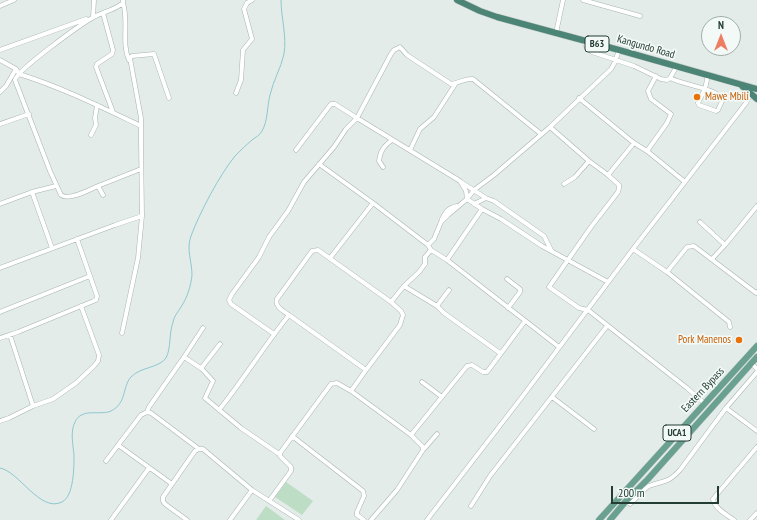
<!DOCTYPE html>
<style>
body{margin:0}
#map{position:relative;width:757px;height:520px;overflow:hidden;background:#e3ece8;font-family:"PT Sans Narrow",sans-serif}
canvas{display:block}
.north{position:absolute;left:701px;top:16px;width:40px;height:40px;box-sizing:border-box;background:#f3f9f6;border:1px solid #a0aea9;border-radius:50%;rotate:0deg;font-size:11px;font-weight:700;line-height:16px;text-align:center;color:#233d35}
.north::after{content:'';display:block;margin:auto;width:14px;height:18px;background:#ed7e61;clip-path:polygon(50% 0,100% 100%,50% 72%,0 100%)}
.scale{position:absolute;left:611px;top:486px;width:108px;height:18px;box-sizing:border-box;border:2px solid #233d35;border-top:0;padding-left:5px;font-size:12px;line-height:14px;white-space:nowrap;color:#233d35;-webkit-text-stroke:3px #f3f9f6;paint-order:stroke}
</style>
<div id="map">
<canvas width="757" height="520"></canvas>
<div class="north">N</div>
<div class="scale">200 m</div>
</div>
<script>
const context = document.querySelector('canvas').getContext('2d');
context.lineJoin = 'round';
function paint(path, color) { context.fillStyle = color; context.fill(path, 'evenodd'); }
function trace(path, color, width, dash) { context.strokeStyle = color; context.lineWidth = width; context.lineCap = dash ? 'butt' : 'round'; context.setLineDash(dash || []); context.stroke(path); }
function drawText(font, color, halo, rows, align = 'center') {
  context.font = font + ' "PT Sans Narrow",sans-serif'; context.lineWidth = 3.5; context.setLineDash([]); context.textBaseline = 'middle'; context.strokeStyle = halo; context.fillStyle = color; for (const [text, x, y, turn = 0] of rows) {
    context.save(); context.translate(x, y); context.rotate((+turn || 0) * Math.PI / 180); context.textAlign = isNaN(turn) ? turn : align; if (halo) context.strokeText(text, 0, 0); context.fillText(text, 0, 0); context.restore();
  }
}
paint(new Path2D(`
 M286,482L313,501L302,515L275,497Z
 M266,506L285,520H256Z`), '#bdddc4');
trace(new Path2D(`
 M0,468C19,471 40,513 62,502C74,496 74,467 74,455C73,444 70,432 75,422C82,407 100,416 111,411C127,403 122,387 131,377C140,367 159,368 166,358C171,349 169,333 173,322C174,316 178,312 181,307C187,298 191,286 192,275C192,261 186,250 191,236C200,212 219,176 235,156C240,151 246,145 252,140C256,137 260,135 262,131C268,121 267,106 270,95C273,81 281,68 284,54C287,36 281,18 281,0`), '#8dc7cf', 1);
const minor = new Path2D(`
 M583,0L640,16
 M123,3C129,22 121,42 129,60
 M0,6L14,0
 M103,13L113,50L112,54L97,64L96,67L113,112
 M93,17L94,0
 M556,33L563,0
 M584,40L586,46L592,52L634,66L661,79L667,80L670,78L677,66
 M0,50L86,19
 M619,50L615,62L611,69L550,127L589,161L608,175L619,185V188L618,192L591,227L549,287L579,308L588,310L687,388L704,403
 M0,60L16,69L19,74C61,87 101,107 141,126
 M670,78C684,85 714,88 723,99L718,110L716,111L699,105L698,103L705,89L708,75
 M0,92L6,86L16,69
 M236,93L241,80L243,50L252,39L244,9L247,3L252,0
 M579,98L634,143L608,175
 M0,124L29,114
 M91,135L96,125L95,118L97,105
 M634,143L647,151L685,182
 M296,150L331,104H335L357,118L391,54L394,50L400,47L407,55L451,84C460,83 465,78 473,79L541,134
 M410,150L420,129L434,117L456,83
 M647,151L667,123L671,114L651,99L648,91L656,76
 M319,164L373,203L428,245L431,250L425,257V264L419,272L404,286L391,302
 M383,167L379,161C380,151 384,146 392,140
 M461,182L486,198
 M564,184L575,177L589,161
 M98,186L141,169
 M32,192L52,248
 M103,195L98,186C89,190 69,201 61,195L50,171L15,80C17,70 80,25 92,18C102,12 113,11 123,3V0
 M0,204L32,192L56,186
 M474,204L486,198L494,201L544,236L551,250
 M442,219C446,211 448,208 457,206
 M700,222L725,245
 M428,245L434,239L441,222L448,215L467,199L474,190L494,175L550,127
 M633,249L667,272L687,247L694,246L756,293L757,292
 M431,250L447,260L559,347
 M330,258L373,203
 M712,259L725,245L757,206
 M447,260L482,209
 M0,268L115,225L142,216
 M667,272L729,322L730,327
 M507,279L520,289V292L508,308
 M404,286L437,306L444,313L500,353
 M437,306L449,290
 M0,312L90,276
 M122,333L138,258L142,216L141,141V118L130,58L132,56L154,54L169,98
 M274,334L231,304L229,300L232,294L259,257L269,237L288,211L304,182L334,147L346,129L357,118L460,181L466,191L467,199L482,209L501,219L542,246L608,282
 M10,335L33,406
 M0,338L18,332L96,300L97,296L77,239
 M220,344L202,367V369L213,381L205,398L241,428L279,454
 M184,357L202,369
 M751,363L757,369
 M422,382L442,397
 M351,391L411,435L467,366L472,365L483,372H487L525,321
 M552,397L594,429
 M726,408L757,431
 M219,410C244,379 264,346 289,315
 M147,412L149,407L184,357L203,328
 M0,421L9,418L33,406L53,399L76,383L94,366L98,361L99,355L81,306
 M292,436L363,491L364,496L357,512V515L364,520
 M118,445L172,484
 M424,449L437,434
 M106,461L141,415L147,412L151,413L199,449
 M269,501L291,471V467L280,456V453L331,384L337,383L351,391L366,370L289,315C283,311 274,306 277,299L312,251L318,250L391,302L401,311L403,315L400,325L366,370
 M626,501L630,504C636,499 642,490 649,486C664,480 667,484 680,470L726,408L757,372
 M471,506L490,476L607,326
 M111,520L149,468
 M187,520L165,504L163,501V497L195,451L199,449H203L252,490
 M230,520L252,490L299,520
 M371,520L397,490L423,450V447L411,435
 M427,520L522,397L633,249L746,103L751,93
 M734,520C727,515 714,508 713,499L757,447
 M750,520L757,513`);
const primary = new Path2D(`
 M599,520L757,346
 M610,520L626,501L648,479L757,357`);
const trunk = new Path2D(`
 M457,0L480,11L497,17L619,50L757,89
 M742,86L757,99`);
trace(minor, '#a6b4af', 5);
trace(primary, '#c1c9c6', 7);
trace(trunk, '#c1c9c6', 7);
trace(minor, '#fff', 4);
trace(primary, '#69a090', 6);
trace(trunk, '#4c8476', 6);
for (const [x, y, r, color] of [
 [697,97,4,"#e8710a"],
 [739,340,4,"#e8710a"]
]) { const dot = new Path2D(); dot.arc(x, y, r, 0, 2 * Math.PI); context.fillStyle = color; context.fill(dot); trace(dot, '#f3f9f6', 1.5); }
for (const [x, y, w] of [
 [597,44,24],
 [677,433,28]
]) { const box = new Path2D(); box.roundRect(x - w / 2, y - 8, w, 16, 3); context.fillStyle = '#f3f9f6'; context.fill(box); trace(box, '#233d35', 1); }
drawText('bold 10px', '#233d35', null, [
 ["B63",597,44],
 ["UCA1",677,433]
]);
drawText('11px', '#233d35', '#f3f9f6', [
 ["Kangundo Road",646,47,16],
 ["Eastern Bypass",703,390,-47]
]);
drawText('11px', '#c56008', '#f3f9f6', [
 ["Mawe Mbili",705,97],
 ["Pork Manenos",731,340,"right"]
], 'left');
</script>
